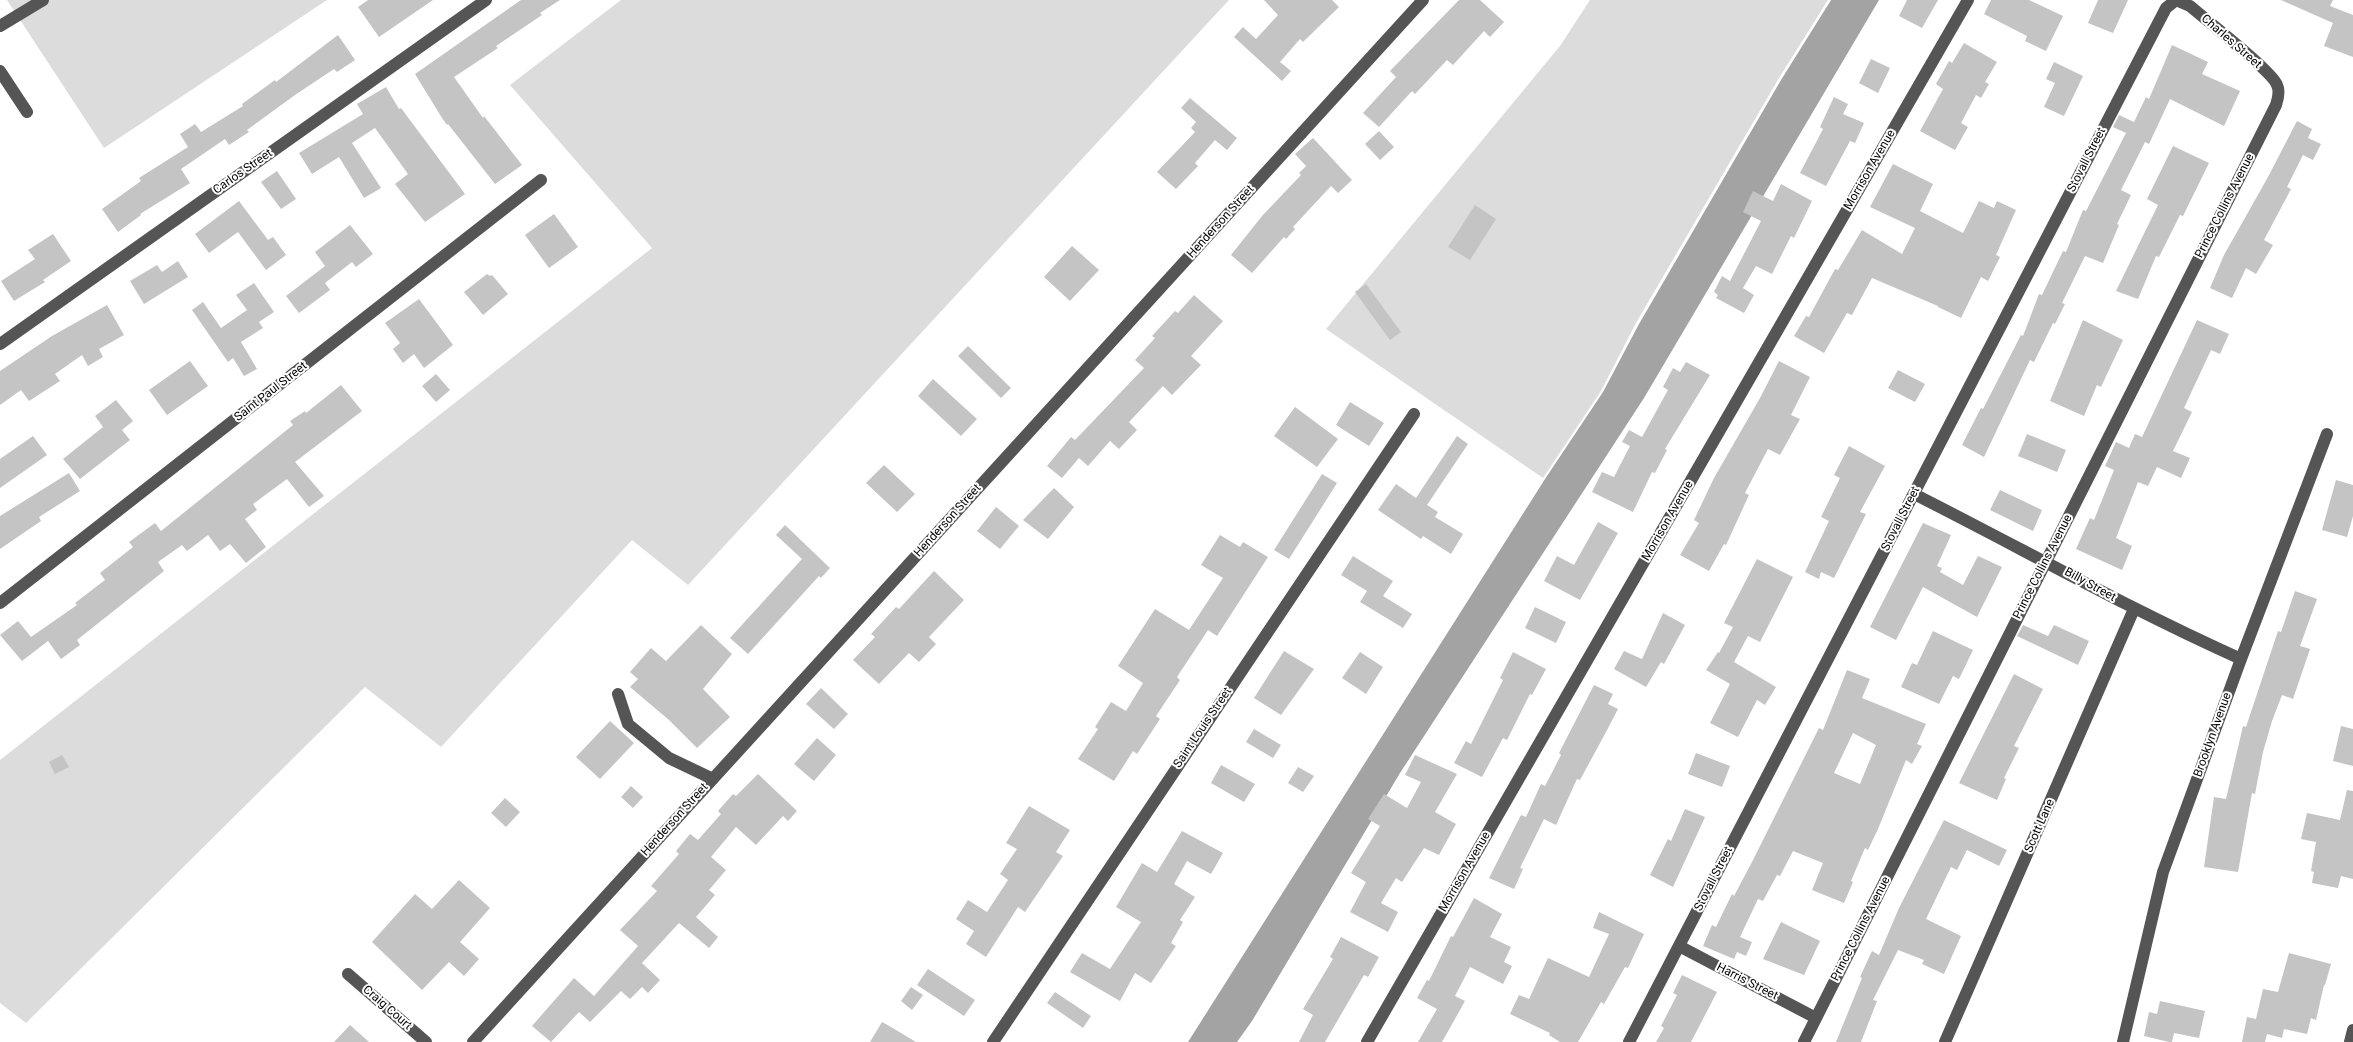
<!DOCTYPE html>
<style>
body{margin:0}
canvas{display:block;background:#fff}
</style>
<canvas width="2353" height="1042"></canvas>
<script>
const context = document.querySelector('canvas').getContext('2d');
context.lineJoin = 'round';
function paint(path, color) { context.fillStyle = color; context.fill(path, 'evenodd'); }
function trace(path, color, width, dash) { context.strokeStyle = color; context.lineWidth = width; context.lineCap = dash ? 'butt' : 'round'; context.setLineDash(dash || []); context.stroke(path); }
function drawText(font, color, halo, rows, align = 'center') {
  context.font = font + ' Roboto,sans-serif'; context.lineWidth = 4; context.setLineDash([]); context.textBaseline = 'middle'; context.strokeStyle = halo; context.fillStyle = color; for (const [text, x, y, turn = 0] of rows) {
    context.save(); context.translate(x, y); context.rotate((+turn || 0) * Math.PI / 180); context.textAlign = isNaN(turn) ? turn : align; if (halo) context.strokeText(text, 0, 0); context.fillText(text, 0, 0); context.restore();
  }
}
paint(new Path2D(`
 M7,0H327L104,148Z
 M621,0H1229L688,585L632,540L441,747L365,687L26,1023L0,1003V760L652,248L510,85Z
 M1590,0H1828L1779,78L1636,323L1601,391L1543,478L1326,329L1560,46Z`), '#dcdcdc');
paint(new Path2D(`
 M1831,0H1879L1644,398L1400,773L1252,1021L1237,1042H1188L1545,479L1603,392L1639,324L1781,80Z`), '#a3a3a3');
paint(new Path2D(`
 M368,0H433L379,37L358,7Z
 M521,0H560L540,13L542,15L496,46L498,48L454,77L483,118L484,116L522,165L495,184L448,124L447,125L442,118L415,74Z
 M1264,0H1332L1339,7L1303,42L1300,39L1280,62L1291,71L1282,81L1234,37L1243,27L1256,39L1278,15Z
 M1459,0H1480L1504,22L1490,37L1484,31L1453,65L1447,60L1415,94L1412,91L1379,127L1363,113L1396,77L1390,71Z
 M1907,0H1938L1922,28L1899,16Z
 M1991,0H2029L2063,16L2046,51L2025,41L2027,36L1984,14Z
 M2098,0H2128L2113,33L2088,23Z
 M2281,0H2333L2330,6L2353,15V57L2324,46L2333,23Z
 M338,35L355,60L337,72L334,69L295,95L247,130L249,132L229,145L225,139L181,169L190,183L140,214L141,215L118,232L102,209L141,181L139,178L188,147L180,134L195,124L201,132L243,106L242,104L275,80L276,82Z
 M1964,43L1997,62L1985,82L1989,84L1981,98L1976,95L1961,123L1968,127L1955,150L1920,131L1943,89L1936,84L1949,61L1952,63Z
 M2172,45L2208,62L2202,74L2240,91L2224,126L2170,99L2149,144L2145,142L2121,190L2131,195L2117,224L2119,225L2103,263L2085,256L2062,303L2065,304L2055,324L2053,323L2034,362L2030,360L1984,457L1962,445L1981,408L1983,409L2021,335L2023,336L2039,294L2042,295L2063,251L2066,252L2083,210L2086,211L2126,133L2113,127L2119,115L2134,122L2146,97L2149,99Z
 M1871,59L1890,68L1878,93L1859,83Z
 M2054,62L2083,76L2064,116L2044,107L2055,83L2046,79Z
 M386,87L399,109L401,108L465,194L425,222L395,184L408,174L375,128L352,143L381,188L364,198L339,157L312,174L299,153L363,114L357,104Z
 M1834,97L1848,104L1843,114L1864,123L1855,143L1850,141L1826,186L1800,173L1823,129L1820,127Z
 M1190,98L1237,138L1227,150L1215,140L1195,163L1198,166L1176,189L1157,172L1195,132L1191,128L1196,122L1181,108Z
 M2297,121L2312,129L2308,138L2321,144L2313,160L2303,155L2287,187L2291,189L2264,240L2273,245L2256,274L2246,268L2232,298L2210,288L2224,255L2268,177Z
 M1379,131L1394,147L1380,160L1365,144Z
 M1313,138L1352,180L1338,193L1331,186L1293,227L1295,229L1286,239L1284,237L1252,273L1231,255L1262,216L1301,175L1299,173L1306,166L1295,154Z
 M2173,146L2209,163L2183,216L2180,215L2159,257L2156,256L2138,299L2116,291L2158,205L2147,199Z
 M1893,164L1933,184L1920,211L1963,233L1979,201L1994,208L1997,201L2016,210L1996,255L2000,257L1988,281L1981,277L1961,318L1938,307V306L1872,278L1852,315L1847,313L1824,353L1794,336L1806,316L1809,317L1835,269L1838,270L1862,230L1902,254L1915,228L1870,207Z
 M277,171L296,199L281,209L261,182Z
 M1781,184L1812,201L1794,238L1791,236L1772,274L1756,266L1743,288L1754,295L1744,313L1716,298L1718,295L1714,292L1722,276L1730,281L1761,221L1743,212L1753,191L1773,201Z
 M239,201L268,240L273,237L286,255L266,270L238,232L209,253L195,234Z
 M1475,205L1496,219L1470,260L1448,247Z
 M554,214L578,247L549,268L525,235Z
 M350,225L373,254L356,267L352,262L325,283L330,290L299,313L286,296L325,266L315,252Z
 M53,234L71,261L43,280L45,282L14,301L1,281L35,259L28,250Z
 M1072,246L1099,270L1070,301L1044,277Z
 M178,261L188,277L144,304L130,281L157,265L162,272Z
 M487,274L490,276L492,275L508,294L483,315L464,292Z
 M254,283L274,312L259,322L263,328L241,342L257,369L244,376L233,358L228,362L192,310L203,302L221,328L247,310L236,295Z
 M1366,284L1401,332L1390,340L1355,292Z
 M1194,295L1223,321L1191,356L1201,365L1172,395L1163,386L1129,422L1137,430L1119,449L1110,441L1088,466L1079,458L1062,478L1047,466L1071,437L1075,440L1144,368L1135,360L1155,338L1152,336L1175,311L1178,313Z
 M419,299L453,345L424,368L414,354L403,363L393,349L400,343L385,323Z
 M107,305L124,335L99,349L103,357L88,366L82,355L55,374L60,381L29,401L21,390L0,405V371L52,336Z
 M2083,320L2123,340L2101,387L2097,385L2084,416L2050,401Z
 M2197,320L2229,334L2220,354L2211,350L2184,408L2192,412L2173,451L2190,458L2181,478L2157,467L2148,486L2138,482L2116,538L2132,546L2122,570L2076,549L2090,518L2094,520L2114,470L2105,466L2116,442L2129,448L2135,434L2142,437Z
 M968,346L1011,388L1001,398L958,356Z
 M190,361L208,386L167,415L149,390Z
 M1779,361L1810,377L1791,415L1800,419L1780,455L1768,449L1745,493L1749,495L1726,545L1724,544L1709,571L1680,555L1699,523L1694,520L1714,478L1760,398Z
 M1686,362L1710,375L1665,449L1667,450L1655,473L1652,472L1633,512L1592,492L1602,472L1614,477L1630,446L1622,442L1629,430L1642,437L1668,390L1663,387L1673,368L1680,372Z
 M1898,370L1925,384L1915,402L1888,388Z
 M436,374L450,390L436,402L422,386Z
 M933,379L977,419L961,436L918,396Z
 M341,385L362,411L295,462L324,496L309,507L287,479L253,504L257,510L245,519L266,547L246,563L230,544L220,551L208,535L187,551L182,545L158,562L164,571L77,640L80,645L61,659L48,641L22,661L0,635L18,621L31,637L77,605L75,603L105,580L100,573L133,547L129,542L155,523L161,531L293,425L290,421L305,411L306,413Z
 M116,400L133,421L122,430L130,440L80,479L63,459L103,427L95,416Z
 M1350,402L1384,423L1369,446L1336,425Z
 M1295,407L1338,439L1317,467L1274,436Z
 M2027,434L2066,450L2057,472L2018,456Z
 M33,436L47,455L0,488V459Z
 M1457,436L1468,444L1427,505L1438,512L1435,517L1463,534L1451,554L1423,536L1421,539L1378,510L1396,484L1416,498Z
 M1849,446L1885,466L1860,512L1866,514L1834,578L1821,572L1819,579L1805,572L1829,521L1821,517L1840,478L1834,475Z
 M884,465L915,494L897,512L866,483Z
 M69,473L80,491L39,517L41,521L0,549V516Z
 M1322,474L1337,483L1289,559L1274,550Z
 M2336,480L2353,485V516L2347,537L2322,530Z
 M1054,488L1074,507L1048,539L1023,520Z
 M2000,490L2042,510L2033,531L1990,510Z
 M996,507L1019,526L1000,549L977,531Z
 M1598,522L1618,533L1580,600L1544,581L1557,556L1574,565Z
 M1923,523L1951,535L1937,566L1942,568L1940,572L1963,585L1978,556L2002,567L1977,617L1923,587L1896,640L1870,627Z
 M785,525L830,568L821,578L819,576L748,654L730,638L802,559L776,535Z
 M1220,535L1240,547L1243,542L1268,557L1217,636L1208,630L1177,677L1180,680L1156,716L1160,719L1137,754L1133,751L1114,781L1078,759L1098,729L1095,727L1111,702L1126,711L1143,683L1118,666L1155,609L1189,630L1223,578L1201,565Z
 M1353,556L1393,581L1383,596L1412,614L1403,628L1360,602L1367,591L1341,575Z
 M1757,559L1793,577L1760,642L1748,636L1734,662L1776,687L1765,705L1757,700L1738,737L1710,723L1730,684L1706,670L1718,652L1719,653L1733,627L1724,623Z
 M934,571L964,600L929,637L936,644L919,662L909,653L879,684L853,660L875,637L871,634L896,607L899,609Z
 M2295,591L2317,599L2300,646L2310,649L2293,699L2282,695L2272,721L2263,752L2255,794L2252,793L2238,872L2204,867L2214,797L2226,799L2243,726L2246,727L2278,631L2281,632Z
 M1535,607L1566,622L1556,643L1525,628Z
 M1663,613L1685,625L1664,664L1661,662L1646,687L1614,669L1624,651L1642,659Z
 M701,625L732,654L703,689L730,717L697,748L669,720L630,687L638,679L630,672L651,648L666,661Z
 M2023,625L2048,636L2054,625L2089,641L2078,665L2017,636Z
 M1933,631L1973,650L1959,679L1953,676L1939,704L1901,687L1912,663L1917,665Z
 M1284,651L1314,669L1281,715L1254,698Z
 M1360,652L1383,667L1366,694L1342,678Z
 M1513,652L1546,669L1532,695L1530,694L1507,740L1503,738L1482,777L1454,763L1466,741L1471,744L1503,680L1500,678Z
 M1847,670L1870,679L1862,698L1926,724L1917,744L1922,746L1912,764L1906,760L1878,829L1868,850L1865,848L1851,881L1853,882L1844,903L1812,890L1823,863L1793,851L1780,876L1777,875L1763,901L1758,899L1740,937L1752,942L1746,956L1737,952L1734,959L1703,946L1712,925L1716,927L1732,894L1734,896L1752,862L1819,728L1823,730ZM1853,733L1876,745L1860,784L1834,773Z
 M2014,674L2043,689L2014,746L2019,748L2004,778L2006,779L1997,800L1959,783Z
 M1594,685L1613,694L1608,704L1618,709L1606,732L1580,780L1577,779L1556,825L1544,819L1520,868L1523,869L1514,889L1489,878L1521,815L1526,817L1541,784L1545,786L1561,755L1559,753Z
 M821,688L848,714L834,729L806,704Z
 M610,721L634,743L600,779L576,757Z
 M2341,726L2353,729V766L2333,761Z
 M1254,729L1281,745L1273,758L1246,742Z
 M817,738L836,755L814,781L794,764Z
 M1696,753L1730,766L1722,787L1688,774Z
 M62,755L69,767L55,774L49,762Z
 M1415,755L1457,774L1435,812L1456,824L1439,855L1424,848L1402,882L1396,878L1381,903L1398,912L1388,932L1350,912L1366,882L1351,873L1380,826L1368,819L1384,794L1407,808L1421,782L1405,775Z
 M1221,765L1255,784L1244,802L1211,783Z
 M1298,767L1314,776L1303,792L1288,783Z
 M758,774L797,811L788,821L783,816L756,845L736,827L711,857L726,870L709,890L715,895L696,917L718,937L709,948L679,923L642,963L660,980L648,993L642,987L630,999L621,991L590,1022L579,1012L551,1042L532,1026L574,978L594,996L638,946L620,930L657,891L651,886L679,854L676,851L690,834L698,840L721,814L718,811L733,794L736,796Z
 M631,786L643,797L633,808L621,797Z
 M2347,790L2353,791V879L2341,876L2338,888L2312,883L2314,872L2311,871L2316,842L2301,839L2307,813L2340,820Z
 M505,798L520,812L506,827L491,813Z
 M1029,806L1070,830L1056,852L1063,856L1025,912L1018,907L986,957L966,944L974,931L956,919L968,900L987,912L1008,880L1000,874L1017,849L1006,843Z
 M1685,809L1705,817L1673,887L1650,875L1668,839L1671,841Z
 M1944,820L2007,850L1999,866L1967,850L1957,870L1951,867L1926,919L1961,936L1944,974L1922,964L1924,960L1898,950L1873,1000L1877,1001L1861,1042H1836L1862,978L1860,977L1872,951L1879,955L1899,908Z
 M1182,831L1223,853L1211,874L1187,861L1174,884L1195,897L1180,920L1183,922L1171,943L1176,946L1151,983L1135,973L1120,1001L1070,972L1082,953L1110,969L1141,922L1116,907L1142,863L1157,872Z
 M459,880L490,908L460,942L479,959L464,976L449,962L422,990L372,942L415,894L432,909Z
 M1474,898L1502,914L1490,937L1511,947L1504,962L1512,966L1503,984L1470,967L1455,996L1465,1001L1442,1042H1418L1437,1009L1417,998L1427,980L1429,981L1451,936L1453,937Z
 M1599,912L1644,934L1628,968L1625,967L1604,1004L1601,1002L1578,1042H1560L1549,1035L1550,1033L1510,1014L1519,995L1529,999L1548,958L1589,977L1609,934L1593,928Z
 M1781,922L1820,941L1804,975L1763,959Z
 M1341,937L1379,957L1368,977L1364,975L1325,1042H1299L1313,1015L1303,1009L1333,959L1330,957Z
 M2289,953L2331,964L2325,985H2324L2316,1020L2311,1018L2307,1034L2284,1029L2282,1038L2267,1034L2265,1042H2242L2247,1017L2256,1019L2263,989L2278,992Z
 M928,969L975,1000L964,1016L917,985Z
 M1682,975L1717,992L1691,1042H1656L1664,1028L1661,1026L1677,995L1673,993Z
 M911,987L923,995L912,1010L901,1001Z
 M1055,992L1091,1016L1083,1028L1047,1003Z
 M2160,1001L2205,1011L2199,1038L2174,1033L2172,1042H2169L2144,1036L2149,1012L2157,1014Z
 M882,1022L891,1027L916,1042H870Z
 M350,1025L369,1042H334Z`), '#c4c4c4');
trace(new Path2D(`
 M0,26L43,0
 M0,71L27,112
 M0,344L486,0
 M1914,494C2023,549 2129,609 2241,659
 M0,603L541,180
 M618,694L628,724L669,758L713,779
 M1679,946L1816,1018
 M348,974L426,1042
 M473,1042L1423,0
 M993,1042L1414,414
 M1367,1042L1968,0
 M1629,1042L2166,8L2176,0L2190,6C2205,19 2273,72 2277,85C2280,91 2278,99 2276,105L1804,1042
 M1945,1042L2134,609
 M2123,1042L2163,872L2241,659L2327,434
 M2350,1042L2353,1030`), '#555', 12);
drawText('12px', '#000', '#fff', [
 ["Charles Street",2231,42,41],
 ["Stovall Street",2087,160,-63],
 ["Morrison Avenue",1870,170,-60],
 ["Carlos Street",243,172,-35],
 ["Prince Collins Avenue",2225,206,-63],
 ["Henderson Street",1221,222,-48],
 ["Saint Paul Street",271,392,-38],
 ["Stovall Street",1901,519,-63],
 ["Henderson Street",948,521,-48],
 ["Morrison Avenue",1668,521,-60],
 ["Prince Collins Avenue",2043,567,-63],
 ["Billy Street",2090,585,29],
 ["Saint Louis Street",1203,728,-56],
 ["Brooklyn Avenue",2213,735,-70],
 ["Henderson Street",675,820,-48],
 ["Scott Lane",2040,826,-66],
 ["Morrison Avenue",1465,872,-60],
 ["Stovall Street",1714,879,-63],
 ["Prince Collins Avenue",1861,929,-63],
 ["Harris Street",1747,982,27],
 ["Craig Court",387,1008,41]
]);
</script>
